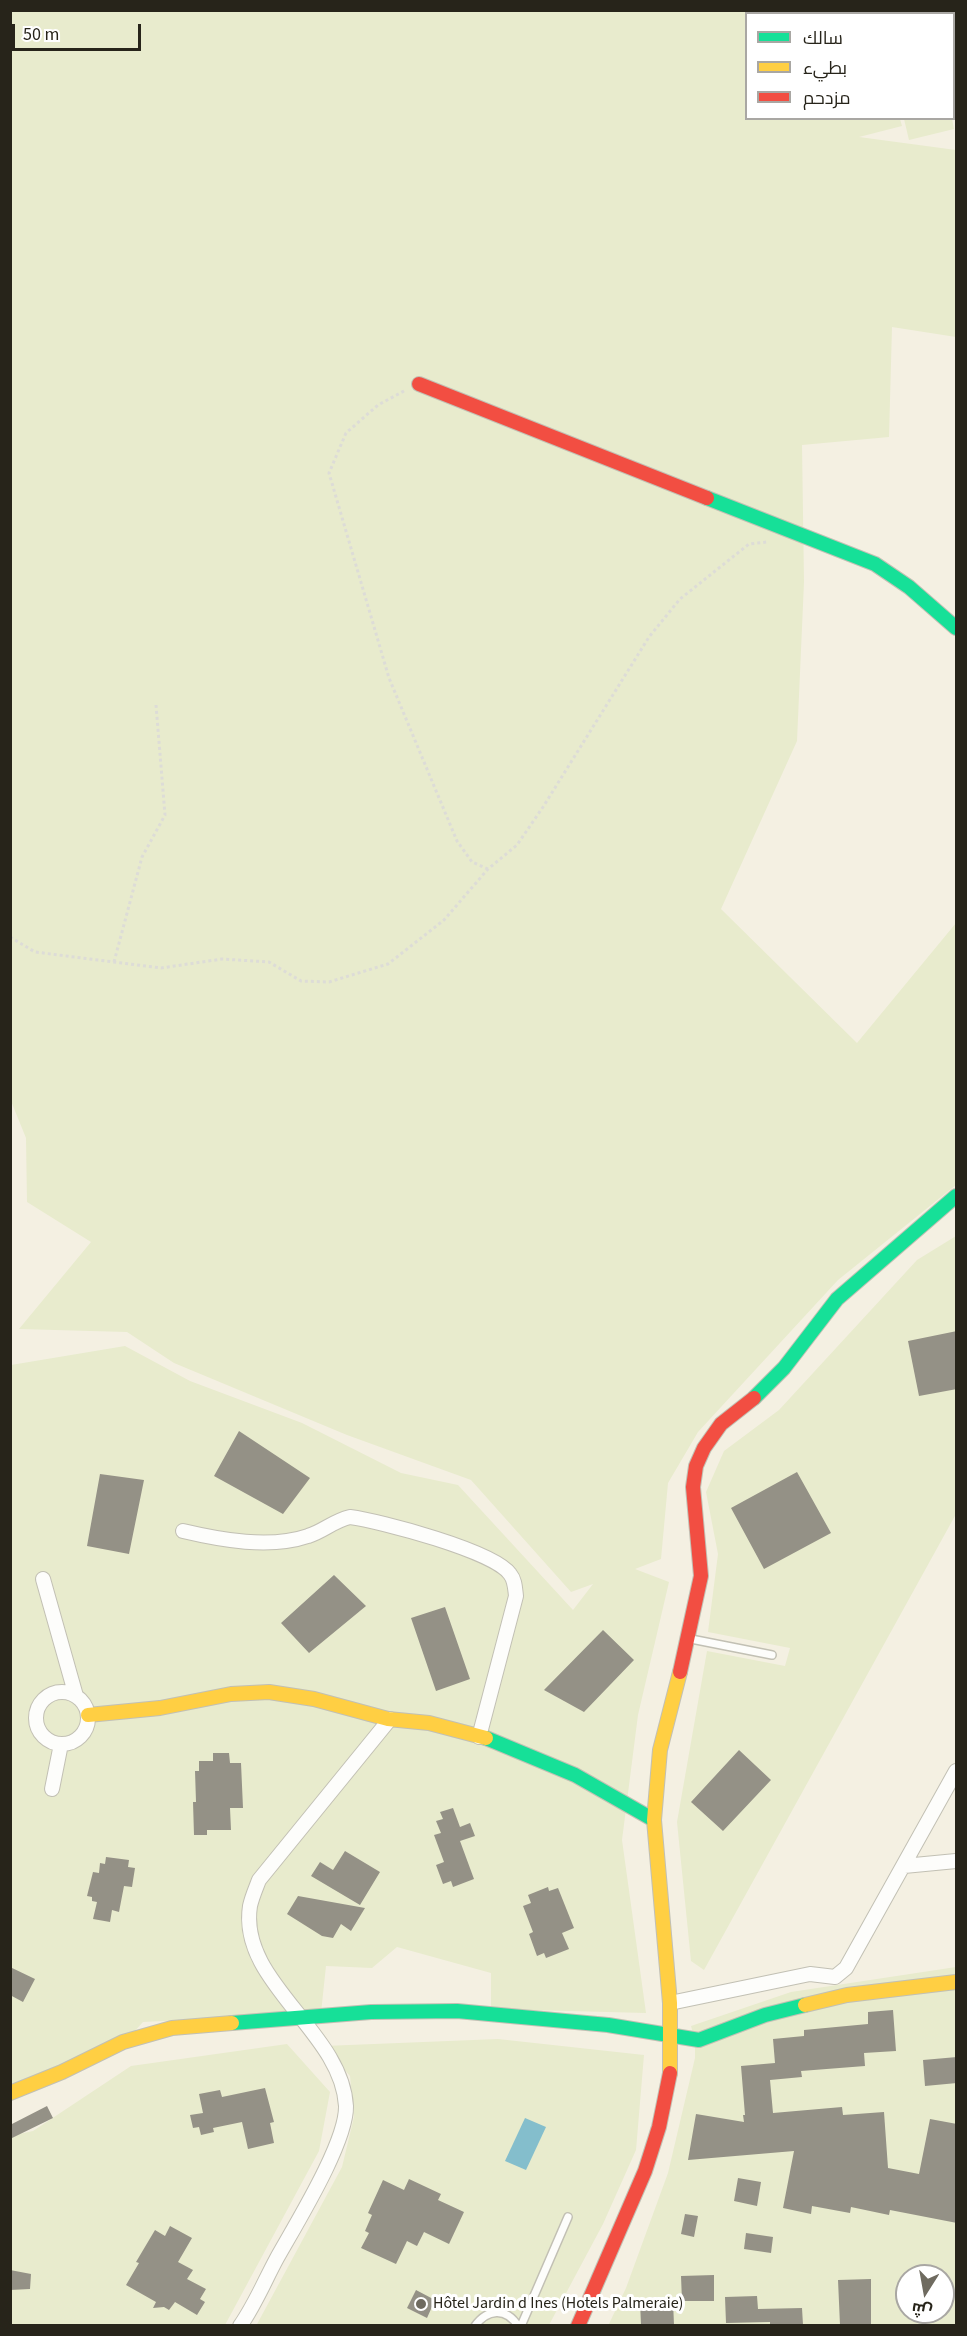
<!DOCTYPE html>
<meta charset="utf-8">
<style>
body{margin:0}
#map{position:relative;width:967px;height:2336px;overflow:hidden;background:#f4f0e2;font-family:"Source Sans 3",Cairo,sans-serif}
canvas{display:block}
.frame{position:absolute;inset:0;border:12px solid #27241a;pointer-events:none}
.legend{position:absolute;left:745px;top:12px;width:210px;height:108px;box-sizing:border-box;background:#fff;border:2px solid #a9a7a3;margin:0;padding:8px 10px;list-style:none;font-size:18px;color:#27241a}
.legend li{display:flex;align-items:center;gap:12px;height:30px}
.legend b{width:30px;border:2px solid #a9a7a3}
.north{position:absolute;left:895px;top:2264px;width:60px;height:60px;box-sizing:border-box;background:#fff;border:2px solid #a9a7a3;border-radius:50%;rotate:191deg;font-size:16px;font-weight:700;line-height:24px;text-align:center;color:#27241a}
.north::after{content:'';display:block;margin:auto;width:21px;height:27px;background:#6f6b60;clip-path:polygon(50% 0,100% 100%,50% 72%,0 100%)}
.scale{position:absolute;left:12px;top:24px;width:129px;height:27px;box-sizing:border-box;border:3px solid #27241a;border-top:0;padding-left:8px;font-size:18px;line-height:21px;white-space:nowrap;color:#27241a;-webkit-text-stroke:4px #fff;paint-order:stroke}
</style>
<div id="map">
<canvas width="967" height="2336"></canvas>
<div class="frame"></div>
<ul class="legend">
<li><b style="height:8px;background:#16e098"></b>سالك</li>
<li><b style="height:8px;background:#ffcf43"></b>بطيء</li>
<li><b style="height:8px;background:#f24e42"></b>مزدحم</li>
</ul>
<div class="north">ش</div>
<div class="scale">50 m</div>
</div>
<script>
const context = document.querySelector('canvas').getContext('2d');
context.lineJoin = 'round';
function paint(path, color) { context.fillStyle = color; context.fill(path, 'evenodd'); }
function trace(path, color, width, dash) { context.strokeStyle = color; context.lineWidth = width; context.lineCap = dash ? 'butt' : 'round'; context.setLineDash(dash || []); context.stroke(path); }
function drawText(font, color, halo, rows, align = 'center') {
  context.font = font + ' "Source Sans 3",sans-serif'; context.lineWidth = 6; context.setLineDash([]); context.textBaseline = 'middle'; context.strokeStyle = halo; context.fillStyle = color; for (const [text, x, y, turn = 0] of rows) {
    context.save(); context.translate(x, y); context.rotate((+turn || 0) * Math.PI / 180); context.textAlign = isNaN(turn) ? turn : align; if (halo) context.strokeText(text, 0, 0); context.fillText(text, 0, 0); context.restore();
  }
}
paint(new Path2D(`
 M11,11H956V44L954,45V14H746V118L900,119L902,126L859,137L956,150V337L892,327L889,437L802,445L804,582L797,741L721,909L857,1043L956,923V1185L838,1280L698,1432L668,1483L661,1559L635,1569L669,1582L638,1715L622,1840L646,2013L491,2009V1973L397,1947L372,1968L326,1966L321,2013L143,2022L121,2046L11,2087V1365L125,1346L190,1381L302,1423L401,1473L458,1485L573,1610L593,1584L571,1592L471,1480L347,1435L174,1363L127,1332L19,1329L91,1242L27,1202L26,1138L11,1101Z
 M904,119H952L954,129L909,140Z
 M956,1236V1514L704,1970L691,1961L677,1822L707,1651L785,1666L790,1648L708,1632L718,1554L706,1492L724,1451L779,1410L917,1260Z
 M956,1967V2325L608,2326L626,2288L668,2173L695,2058V2040L691,2026L791,1992ZM907,2276H943V2312H907Z
 M498,2039L644,2055L636,2150L603,2224L549,2325L256,2326L342,2167L354,2117L350,2076L324,2046Z
 M287,2044L330,2092L319,2151L225,2325H11L10,2136L33,2131L131,2066Z`), '#e8ebcd');
paint(new Path2D(`
 M525,2118L546,2127L526,2170L505,2161Z`), '#84becc');
paint(new Path2D(`
 M957,1331V1389L919,1396L908,1341Z
 M239,1431L310,1478L283,1514L214,1476Z
 M797,1472L831,1533L764,1569L731,1508Z
 M100,1474L144,1480L129,1554L87,1546Z
 M334,1575L366,1606L309,1653L281,1623Z
 M445,1607L470,1679L436,1691L411,1618Z
 M603,1630L634,1660L584,1712L544,1690Z
 M739,1750L771,1780L723,1831L691,1802Z
 M213,1753H229L230,1763H241L243,1808H230L231,1830H207V1835H194L193,1802H196L195,1771H199V1761H213Z
 M453,1808L460,1827L470,1823L475,1836L460,1841L474,1879L453,1887L451,1881L443,1884L436,1865L444,1862L434,1835L441,1833L436,1821L443,1819L440,1812Z
 M345,1851L380,1872L360,1905L311,1876L320,1862L333,1870Z
 M106,1857L129,1860L128,1867L135,1868L132,1887L124,1886L119,1912L112,1910L110,1922L93,1919L97,1902L92,1901V1897L87,1896L93,1872L99,1873L100,1863L105,1864Z
 M548,1887L549,1891L558,1888L574,1928L562,1933L569,1949L546,1958L544,1953L537,1956L529,1934L533,1932L523,1906L531,1903L528,1895Z
 M298,1896L365,1908L351,1931L341,1924L333,1938L322,1936L287,1914Z
 M10,1967L35,1979L23,2002L10,1995Z
 M893,2010L896,2051L864,2053L865,2066L801,2071L802,2077L770,2080L773,2113L842,2107L843,2115L884,2112L888,2168L919,2174L930,2119L957,2124V2223L890,2210L889,2215L851,2207L850,2213L812,2206L811,2214L783,2208L794,2151L688,2160L696,2114L744,2122L743,2115H745L741,2066L775,2063L773,2039L804,2036V2030L868,2024V2012Z
 M957,2057V2083L925,2086L923,2060Z
 M265,2088L274,2122L270,2123L274,2143L248,2149L242,2122L213,2128L214,2132L201,2135L199,2127L193,2128L190,2115L203,2113L199,2094L220,2090L222,2097Z
 M47,2106L53,2118L10,2139V2125Z
 M738,2178L761,2182L757,2206L734,2201Z
 M409,2179L441,2194L438,2200L464,2212L449,2244L424,2232L417,2246L407,2241L396,2264L361,2248L369,2233L365,2231L372,2215L368,2213L383,2180L404,2190Z
 M685,2214L698,2216L694,2237L681,2234Z
 M170,2226L192,2238L178,2262L193,2270L187,2279L206,2289L200,2299L205,2302L197,2315L175,2302L169,2310L164,2307L153,2308L156,2302L126,2285L139,2263L136,2262L155,2230L165,2236Z
 M746,2233L773,2237L771,2253L744,2249Z
 M10,2270L31,2274L30,2289L10,2290Z
 M714,2275V2301H682L681,2276Z
 M871,2279V2325H840L838,2280Z
 M416,2290L435,2300L427,2318L407,2308Z
 M757,2296L758,2309L802,2308L803,2325H770V2322L726,2323L725,2297Z
 M673,2301L674,2325H641L640,2302Z`), '#949186');
const lane = new Path2D(`
 M691,1639L772,1655
 M475,2326C487,2309 506,2307 518,2326
 M521,2326L568,2217`);
const street = new Path2D(`
 M183,1531C221,1540 270,1549 308,1536C324,1531 333,1521 350,1517C380,1521 494,1551 510,1574C515,1580 515,1588 516,1596L479,1737
 M43,1579L76,1696
 M36 1718a26 26 0 1 1 52 0a26 26 0 1 1-52 0Z
 M52,1789L61,1744
 M904,1866L956,1861
 M670,2003L810,1974L835,1977L846,1968L956,1771
 M240,2326C255,2305 265,2280 277,2258C296,2224 347,2142 346,2106C342,2031 238,1982 250,1906C252,1897 256,1888 259,1880L390,1719`);
const fast = new Path2D(`
 M707,498L875,564L909,587L956,628
 M754,1398L784,1368L837,1299L956,1196
 M486,1738L575,1775L654,1820
 M232,2023L371,2012L457,2011L608,2025L699,2040L765,2015L805,2005`);
const slow = new Path2D(`
 M88,1715L160,1708L231,1694L269,1692L314,1699L388,1719L429,1723L486,1738
 M805,2005L847,1995L956,1982
 M670,2073V2003L654,1820L660,1750L680,1672
 M10,2093L62,2072L123,2042L172,2028L232,2023`);
const jam = new Path2D(`
 M419,384L707,498
 M680,1672L701,1576L693,1487L696,1466L704,1448L721,1424L754,1398
 M578,2326L645,2171L659,2127L670,2073`);
trace(lane, '#c2c0b4', 10);
trace(street, '#c2c0b4', 16);
trace(fast, '#c2c0b4', 16);
trace(slow, '#c2c0b4', 16);
trace(jam, '#c2c0b4', 16);
trace(new Path2D(`
 M404,391L378,405L346,433L329,473L389,678L457,841L472,862L488,869
 M10,937L35,952L161,968L222,959L269,962L301,981L329,982L388,964L444,920L488,869L517,845L543,807L649,637L680,599L749,544L767,542
 M114,962L142,857L165,815L156,705`), '#dddcd7', 3, [3, 3]);
trace(lane, '#fdfdfb', 7);
trace(street, '#fdfdfb', 14);
trace(fast, '#16e098', 14);
trace(slow, '#ffcf43', 14);
trace(jam, '#f24e42', 14);
for (const [x, y, r, color] of [
 [421,2304,6,"#6f6b60"]
]) { const dot = new Path2D(); dot.arc(x, y, r, 0, 2 * Math.PI); context.fillStyle = color; context.fill(dot); trace(dot, '#fff', 2); }
drawText('16px', '#27241a', '#fff', [
 ["Hôtel Jardin d Ines (Hotels Palmeraie)",433,2304]
], 'left');
</script>
